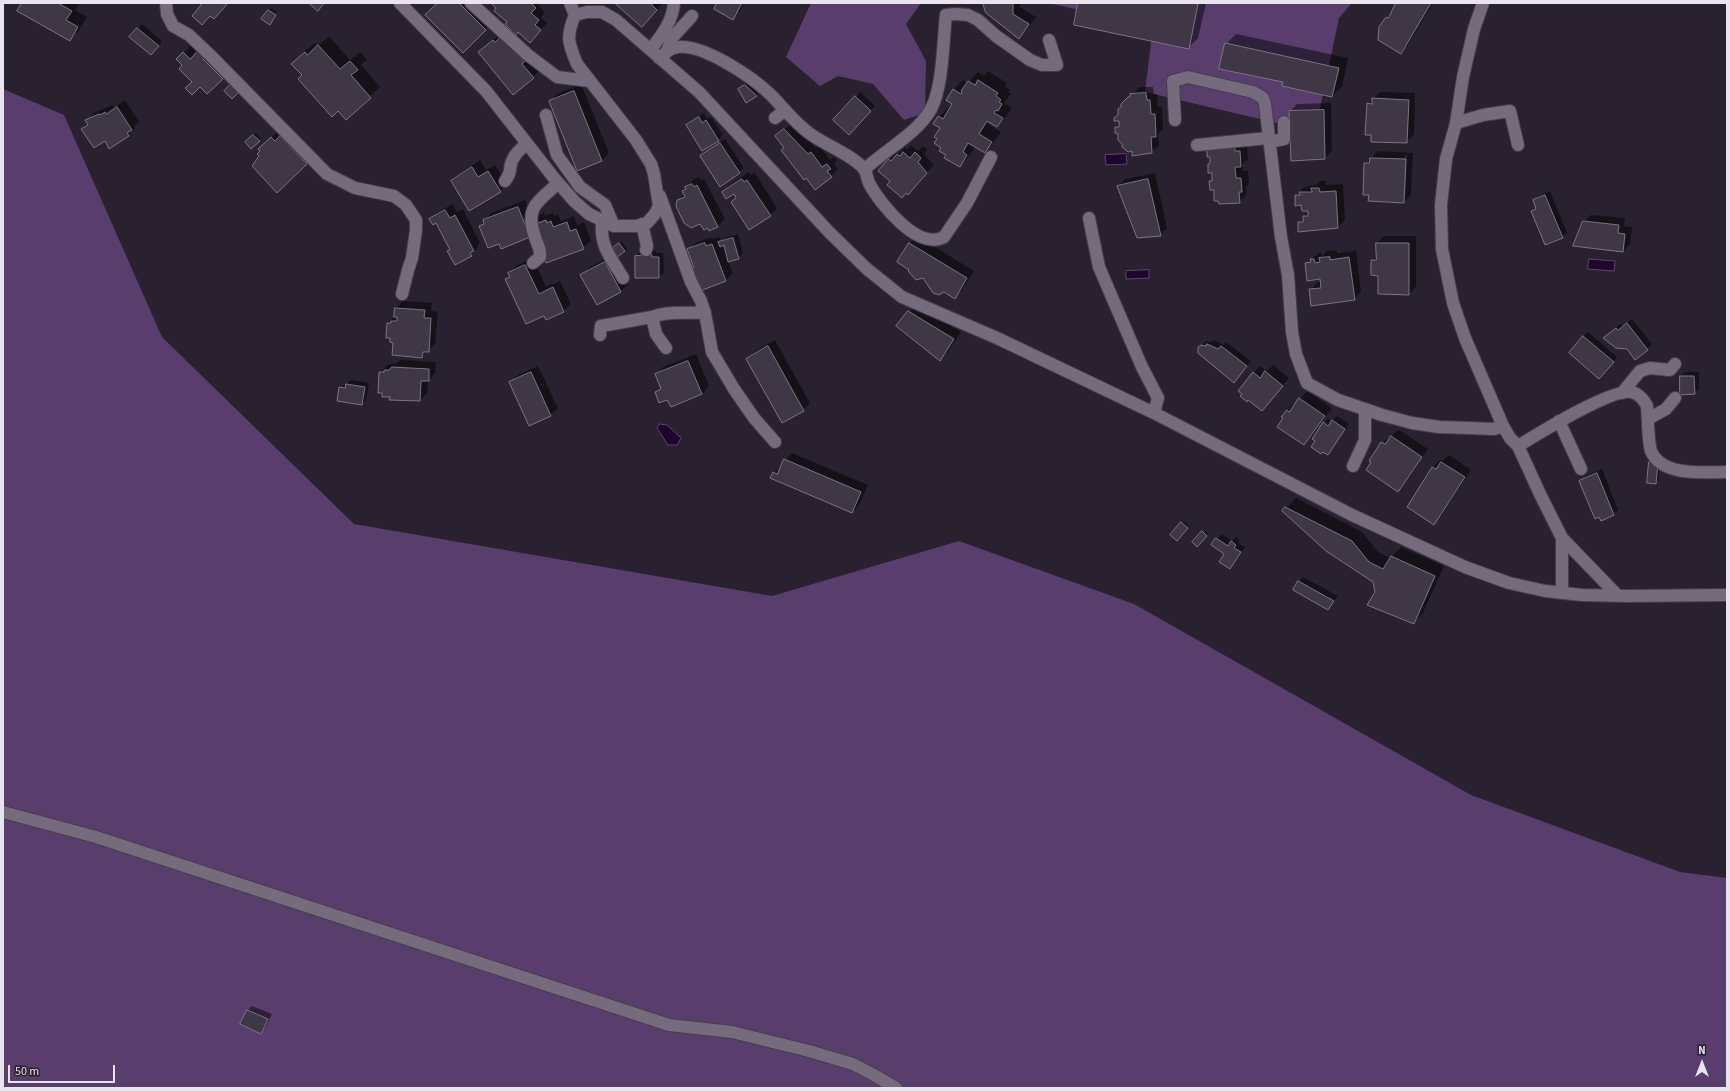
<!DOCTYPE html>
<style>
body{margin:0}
#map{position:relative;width:1730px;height:1091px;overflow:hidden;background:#29212f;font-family:"Source Sans 3",sans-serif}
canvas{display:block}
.frame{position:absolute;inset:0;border:4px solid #e9e4ee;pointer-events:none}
.north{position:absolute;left:1682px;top:1043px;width:40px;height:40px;-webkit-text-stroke:3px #29212f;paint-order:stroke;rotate:0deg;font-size:11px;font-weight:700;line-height:16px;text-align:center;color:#e9e4ee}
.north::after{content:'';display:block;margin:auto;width:14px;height:18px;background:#e9e4ee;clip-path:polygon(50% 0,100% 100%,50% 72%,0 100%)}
.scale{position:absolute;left:8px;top:1065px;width:107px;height:18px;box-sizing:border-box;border:2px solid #e9e4ee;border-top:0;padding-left:5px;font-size:12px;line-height:14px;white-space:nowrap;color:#e9e4ee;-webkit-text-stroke:3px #29212f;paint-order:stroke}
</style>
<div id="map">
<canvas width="1730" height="1091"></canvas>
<div class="frame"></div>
<div class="north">N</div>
<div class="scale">50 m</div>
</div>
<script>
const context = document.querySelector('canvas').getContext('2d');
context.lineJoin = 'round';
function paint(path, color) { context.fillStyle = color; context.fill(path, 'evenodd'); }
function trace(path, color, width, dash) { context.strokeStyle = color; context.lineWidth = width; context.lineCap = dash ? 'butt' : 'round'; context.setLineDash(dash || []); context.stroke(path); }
paint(new Path2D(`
 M811,3H921L906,24L926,61L925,113L904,120L873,84L838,76L820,86L786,57Z
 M1048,3H1352L1339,18L1315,132L1145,92L1153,26Z
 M3,89L64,115L162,337L354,524L772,596L959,541L1134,604L1471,795L1680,872L1727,878V1088H3Z`), '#593d6c');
const water = new Path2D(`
 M1126,154L1127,164L1106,165L1105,155Z
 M1589,259L1615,261L1614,271L1588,269Z
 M1149,270V278L1126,279V271Z
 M660,424L667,425L681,438L677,445H668L657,428Z`);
paint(water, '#1f042e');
trace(water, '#5c4768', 1);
paint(new Path2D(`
 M3,3H5L3,13Z
 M23,3H79L75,10L87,17L79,30L70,40Z
 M439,3H473L493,22L463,51Z
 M495,3H540L538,5L545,13L541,17L547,23L537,34L518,31L516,34L532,53L540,70L533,77L486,45L501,34L503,36L511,29Z
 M616,3H663L649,19Z
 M718,3H744L740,11L733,18Z
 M984,3H1020V7L1036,17L1019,38Z
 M1079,3H1206L1198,38L1188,48Z
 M1398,3H1433L1408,45L1401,52L1380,27Z
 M270,8L277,12L271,22L263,19Z
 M142,24L162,41L156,50L137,29Z
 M1236,34L1348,58L1342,87L1332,96L1285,82L1226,44Z
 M329,36L350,60L360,52L367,60L361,65L380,87L346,118L303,75L302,54L315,43L318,46Z
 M191,45L198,52L229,71L207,93L193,82L184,65L177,59Z
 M988,71L1007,83L1005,86L1010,90L1008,92L1011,94L1004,103L1012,108L1006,116L997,126L989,121L988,124L1001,132L994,142L985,152L976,146L969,156L960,166L948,155L943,147L941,128L934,124L939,117L949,107L950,108L953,104V90L963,80L968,83L978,72L984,76Z
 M748,83L758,94L756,96L739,89Z
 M581,84L609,153L602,161L578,170L550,101L557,94Z
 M1139,87H1153L1154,94H1157L1158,107H1162L1163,129L1158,134L1159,145L1151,152L1133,150L1116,127L1120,123L1119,109Z
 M860,92L875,106L853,129L856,97Z
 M1380,92L1415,93L1414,135L1406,142L1368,104Z
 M125,100L139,122L134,126L135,128L128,135L105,140L82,129L88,123L87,121L94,113L112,105L114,108Z
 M1331,103L1332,151L1325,158L1292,160L1290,111L1297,104Z
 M704,113L707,119L711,117L723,135L718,140L687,126Z
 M792,123L816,148L819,145L830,160L834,157L837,161L834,164L838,169L831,176L785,147L777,136Z
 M279,130L314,156L306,164L260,156L261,151L260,149Z
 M256,133L261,139L251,148L246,142Z
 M725,139L744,168L720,186L702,156Z
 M1247,144L1248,159L1242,164L1243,171H1248L1249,184L1246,187L1247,194L1240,202L1216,189L1210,181L1213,179V172L1209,164L1211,161L1208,150Z
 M911,145L918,151L923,146L927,150L924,154L934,165L915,186L892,181L879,171L896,152L898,154L905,147L907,149Z
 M1378,151L1413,153L1411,195L1404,202L1365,164ZM1405,154L1407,155L1405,196H1403Z
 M480,160L486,170L495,165L507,184L500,192L452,181L460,174Z
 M749,172L751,175L755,173L777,208L770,216L732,202L737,197L734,193L723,192L730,185Z
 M1155,173L1167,228L1160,235L1118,186L1125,179Z
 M699,177L701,181L704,179L725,219L718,226L710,230L708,227L701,222L678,201L684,194L683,192L686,187L693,180Z
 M1320,181H1326V185L1343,184L1345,220L1338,227L1299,223L1310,210L1302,204L1296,195L1303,188L1308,186L1316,185Z
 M1550,191L1567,233L1562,237L1532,211L1536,207L1534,200L1538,196Z
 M525,200L533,220L544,212L545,216L553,213L554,216L558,215L561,221L574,216L577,225L584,222L591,241L583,248L536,230L499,242L480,226L491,213Z
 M453,204L457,212L463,209L480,243L477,246L478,248L471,255L448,251L450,249L436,222L430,219L438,212Z
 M1591,215L1625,218L1624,226L1632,227L1630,244L1623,251L1584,222Z
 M738,234L743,253L738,258L728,261L733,273L726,280L693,269L695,267L688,250L695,243L712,237L713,239L719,237L721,241L724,238ZM725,244L727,252L725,253L722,245Z
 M917,236L974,271L962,290L954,297L944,291L942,293L936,294L923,277L898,262L910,243Z
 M1384,236H1416V286L1409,294L1379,275L1372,261L1377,256V243Z
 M622,242L627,249L616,258L612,249Z
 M1337,250V253L1356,251L1361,292L1354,299L1310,290L1317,283L1321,282V278L1306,264L1319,253L1321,252L1322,256L1327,251Z
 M640,251H656V253H663L664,272L659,277L636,256Z
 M612,255L628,284L621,291L597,304L582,275L589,268Z
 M533,258L546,287L560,281L571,304L564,311L547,319L506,279L510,276L509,273L516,266Z
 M403,301L432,303L431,311L438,312L435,344L422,356L394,342L388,323L395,316L396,308Z
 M916,304L961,332L947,353L940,360L897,326Z
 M1632,319L1652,344L1636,358L1627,348L1609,333L1621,324L1623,326Z
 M1588,332L1617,357L1604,373L1583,337Z
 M775,340L810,403L803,410L747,359L754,352Z
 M1214,340L1223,345L1226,342L1251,361L1238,377L1198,349L1206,341L1211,342Z
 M696,354L709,386L702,394L671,406L668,399L656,392L661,387L656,375L663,367Z
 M400,360L436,362L435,373L428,381L427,393L420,400L391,396L380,372L387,365L397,363Z
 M1273,365L1289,378L1262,410L1253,373L1260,366L1267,371Z
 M538,366L558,408L550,415L510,382L518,375Z
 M1685,372H1699V389L1694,393L1681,376Z
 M352,380L369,383L366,400L362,404L340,388Z
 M1307,391L1332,408L1311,437L1304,444L1287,411L1294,403L1296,404Z
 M1337,416L1349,424L1328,454L1324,423L1328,419L1332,421Z
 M1399,430L1428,449L1405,483L1398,490L1382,443Z
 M792,453L868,485L859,505L852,512L771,478L774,472L782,466L785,460Z
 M1449,455L1471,470L1441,516L1434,524L1408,507L1433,467L1440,460L1442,461Z
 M1652,461L1660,462L1658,481L1656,483L1650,463Z
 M1602,469L1618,510L1614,514L1601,520L1581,481L1585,476Z
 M1296,498L1362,532L1379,553L1391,558L1401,547L1444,566L1423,613L1413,623L1374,581L1283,511Z
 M1184,521L1189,526L1177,539L1171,534Z
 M1205,530L1208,533L1197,545L1193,542Z
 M1221,534L1232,541L1236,537L1240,540L1238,543L1245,547L1230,568L1226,553L1217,539Z
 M1303,577L1338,596L1328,609L1294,589Z
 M252,1006L272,1014L265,1028L261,1032L242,1024L248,1010Z`), '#0007');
const building = new Path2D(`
 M22,3H58L72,11L66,20L78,27L70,41L17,11Z
 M200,3H228L214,19L210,16L202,25L192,16L201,5Z
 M309,3H324L318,11Z
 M438,3H459L486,30L463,53L425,15Z
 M494,3H531L536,8L531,13L539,20L535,25L541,30L530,43L518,32L516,35L505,24L507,22L494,11L496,8L492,4Z
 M615,3H650L657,10L642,27Z
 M717,3H742L733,20L714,9Z
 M983,3H1013V14L1029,24L1019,39L986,13Z
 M1078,3H1192L1198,4L1189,49L1074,25Z
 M1396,3H1431L1401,54L1378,40L1379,27L1386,17L1388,18Z
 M268,10L276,15L270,25L261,19Z
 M137,28L159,46L151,55L129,37Z
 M503,35L525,61L522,64L534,78L513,95L478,52L493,40L495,42Z
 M1225,43L1339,68L1332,97L1282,86L1283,82L1219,69Z
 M318,45L340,69L350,61L358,70L351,75L371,98L346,120L338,111L332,117L298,79L302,75L291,64L305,52L307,55Z
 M198,51L204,57L203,59L223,79L207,94L200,87L192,95L185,88L192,82L179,69L182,65L176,59L183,52L190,59Z
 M978,80L998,93L996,96L1001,100L999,102L1002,104L998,111L996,110L994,113L1003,118L997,127L987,121L979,134L992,142L985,153L968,143L963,152L967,155L960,167L944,158L946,155L939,151L941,148L934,143L937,139L934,137L940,128L933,124L938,116L943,119L952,104L946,100L953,89L961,94L962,92L961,91L968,81L975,85Z
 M232,83L240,91L232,99L224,91Z
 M745,85L757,96L746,103L738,89Z
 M574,91L602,161L577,171L549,101Z
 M1146,93L1147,100H1150L1151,114H1155L1156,137H1151L1152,153L1132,156V151L1128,152L1122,147V144L1118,140V134L1115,133V127H1119V121H1114V118L1118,115V109L1121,107V104L1128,97H1130V94Z
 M855,96L871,111L849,135L833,120Z
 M1372,98L1409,100L1407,143L1371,142V135H1365L1367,103L1372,104Z
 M117,107L132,130L127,133L129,136L109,149L105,141L94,148L81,129L88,125L85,120L99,114L100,115L105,112L106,114Z
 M1324,110L1325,159L1291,161L1289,111Z
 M699,117L702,123L706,120L719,141L702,151L686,125Z
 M784,129L808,154L811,152L822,167L827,164L831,169L827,171L832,177L815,190L806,178L804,180L781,150L784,148L775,136Z
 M253,135L260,141L251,149L245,142Z
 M280,136L307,164L277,193L252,166L259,156L257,154L260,151L258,149L271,137L275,141Z
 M720,143L740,173L720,187L700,156Z
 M1234,143L1235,151H1240L1241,167H1235L1236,178H1241L1242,192H1239L1240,203L1219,204L1218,201H1214V190H1210L1209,181H1212V173H1208V164L1210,163V157H1207V150Z
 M903,152L910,158L915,152L921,158L918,162L927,173L908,195L906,193L902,198L887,185L890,181L878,171L888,159L891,161L897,154L900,156Z
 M1370,158L1406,159L1404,203L1368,201L1369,195H1363L1364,163H1369Z
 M472,167L478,177L488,171L501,192L469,211L451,181Z
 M742,179L744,182L747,180L771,216L749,230L731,202L736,198L734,194L726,199L722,192Z
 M1148,179L1161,236L1137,238L1117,186Z
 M692,184L694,187L697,185L718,227L709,231L708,228L704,230L700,224L691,228L684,223L676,206L677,200L685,197L682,191L686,189L685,187Z
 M1311,188H1319L1320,192L1336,191L1338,228L1298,232V222H1303V216H1308V211H1302L1301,205L1295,206V195H1300L1299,192H1312Z
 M1545,195L1563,238L1545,245L1531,211L1536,209L1533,200Z
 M518,207L530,237L501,249L499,244L488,248L479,226L484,224L483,220Z
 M445,210L450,218L455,215L474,251L470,253L472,256L455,265L447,251L450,250L436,223L433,225L429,219Z
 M537,219L538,223L546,220L547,223L551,221L553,227L567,222L570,231L576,229L584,249L546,263L536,235Z
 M1583,221L1619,225L1618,233L1625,234L1623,252L1573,246Z
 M733,238L739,259L728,262L724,245L720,247L718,242Z
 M619,243L625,251L615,259L609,251Z
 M705,243L706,246L712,244L726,281L700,291L692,269L694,268L687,249Z
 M909,243L967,278L955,299L944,292L939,295L933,293L923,278L916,280L908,271L909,270L897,262Z
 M1376,243H1409V295L1378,294V276L1371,275V260H1376Z
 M652,255V257H659V278H635V256Z
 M1330,257V260L1349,257L1355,300L1311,306L1309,289L1321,288L1320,279L1307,281L1305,263L1311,262L1310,259H1314L1315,263L1320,262L1319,258Z
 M605,262L621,292L597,305L580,275Z
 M525,265L539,294L553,287L564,312L546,320L544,316L526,324L505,279L510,277L508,273Z
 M395,308L425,310L424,318H431L429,352H423L422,358L392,355L393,343L390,342V338H386L387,323H391V321H397V317H394Z
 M908,311L954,339L940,361L896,326Z
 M1627,323L1648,350L1635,360L1627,349L1616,348L1603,338L1616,328L1618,330Z
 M1583,336L1614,362L1599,379L1569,353Z
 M1207,344L1218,349L1221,346L1247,366L1234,383L1198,353V347L1201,345L1206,346Z
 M768,346L804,411L782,423L746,359Z
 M688,361L702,394L671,407L667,400L659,403L655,392L661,389L655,374Z
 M392,367L429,369V381H421L420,401L389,400L390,397H382V393H378L379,372H384V370H389Z
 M1265,371L1283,386L1262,411L1248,400L1247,402L1240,396L1242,394L1238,391L1253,372L1260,378Z
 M531,372L551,416L529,426L509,382Z
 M1680,376H1694L1695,394L1680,395Z
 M346,384L365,387L362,405L337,401L339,387L345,388Z
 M1299,398L1325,416L1304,445L1277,427L1283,418L1281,417L1287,410L1289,412Z
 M1332,420L1345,429L1328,455L1323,452L1321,454L1311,447L1315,441L1312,439L1323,422L1328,426Z
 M1391,436L1422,457L1398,492L1366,470L1371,462L1369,461L1381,442L1385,444Z
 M784,459L861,492L852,513L770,478L773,472L777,474Z
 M1441,462L1465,477L1434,525L1407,507L1432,467L1436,469Z
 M1649,462L1658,463L1656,484L1647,483Z
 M1597,473L1614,515L1601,521L1599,517L1595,519L1579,481Z
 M1285,507L1352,541L1369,562L1383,569L1391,556L1435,576L1414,624L1367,605L1375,592L1373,582L1326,551L1282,511Z
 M1181,522L1188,528L1177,541L1170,535Z
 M1202,531L1207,536L1197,547L1192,542Z
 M1216,538L1228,546L1231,541L1236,545L1234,548L1241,552L1230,569L1219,562L1224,554L1211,545Z
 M1298,581L1334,601L1328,610L1293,590Z
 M247,1010L268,1019L261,1034L240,1024Z`);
paint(building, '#403746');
trace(building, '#7d7384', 1);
const minor = new Path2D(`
 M166,3L167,14L173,26L189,35L210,55L327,174L355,188L394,196L406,205L416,220V230L412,258L408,270L402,294
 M400,3L486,91L554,178L574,201L589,214L614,226H636L647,223L655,214L659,206L654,174L651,164L636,140L577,64C568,43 566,36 575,15L587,12H602L616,20L699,92L830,233L867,269L902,297L997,338L1154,413L1352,515L1465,567L1509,583L1545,591L1582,595L1628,596L1727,595
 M471,3L528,55L557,77L590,81
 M570,3L575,15
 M1483,3L1474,29L1463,77L1456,123L1446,159L1441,205L1442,249L1453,303L1465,338L1503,426L1510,438L1518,446L1540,494L1562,538L1618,596
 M651,49C662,35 673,20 674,3
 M667,51L672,38L692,16
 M659,58C664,54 669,49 674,48C699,40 753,78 770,94C783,107 794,122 809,133C823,144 853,155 864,169C867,173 867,179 869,183C880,204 918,251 944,237L967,203L991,157
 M546,115L557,155L580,187L605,205L614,226
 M775,118L785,110
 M1175,120L1173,81L1188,77L1253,92L1263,98L1265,104L1281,237L1288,275L1292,332L1296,354L1307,383L1338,400L1382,415L1412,423L1439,427L1469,428L1494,429L1503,426
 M1456,123L1483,115L1510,111L1518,145
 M1269,142L1284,139V122
 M1197,145L1268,138
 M865,169C885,150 917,134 931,109C943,87 943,41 946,15L955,14L968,15L978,20L996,36L1030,60L1042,65H1057L1049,40
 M505,181C513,170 508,171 512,161C515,154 521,148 527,144
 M660,196L691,282L701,301L705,313L712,352L734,389L754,418L775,442
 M1089,218L1099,267L1142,367L1158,398L1154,413
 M602,222C600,248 611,257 623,278
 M642,224L647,246L646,250
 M533,263L540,257C541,249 537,244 535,237C524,206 539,202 558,183
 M600,335L601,326L652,317
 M666,348L656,334L652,317C668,311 688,313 705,313
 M1622,393L1640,371L1650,368L1670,370L1675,364
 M1648,419L1666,409L1675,398
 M1559,421L1581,469
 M1518,446C1538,434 1610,389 1631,392C1638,393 1644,400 1647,406C1648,417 1648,442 1651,451C1662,477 1704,472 1727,472
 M1353,466L1365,440V409
 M1562,538V592
 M3,812L96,837L669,1025L732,1032L809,1051L853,1064L874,1075L896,1088`);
trace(minor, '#463e4b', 14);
trace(minor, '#756b7c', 12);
</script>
